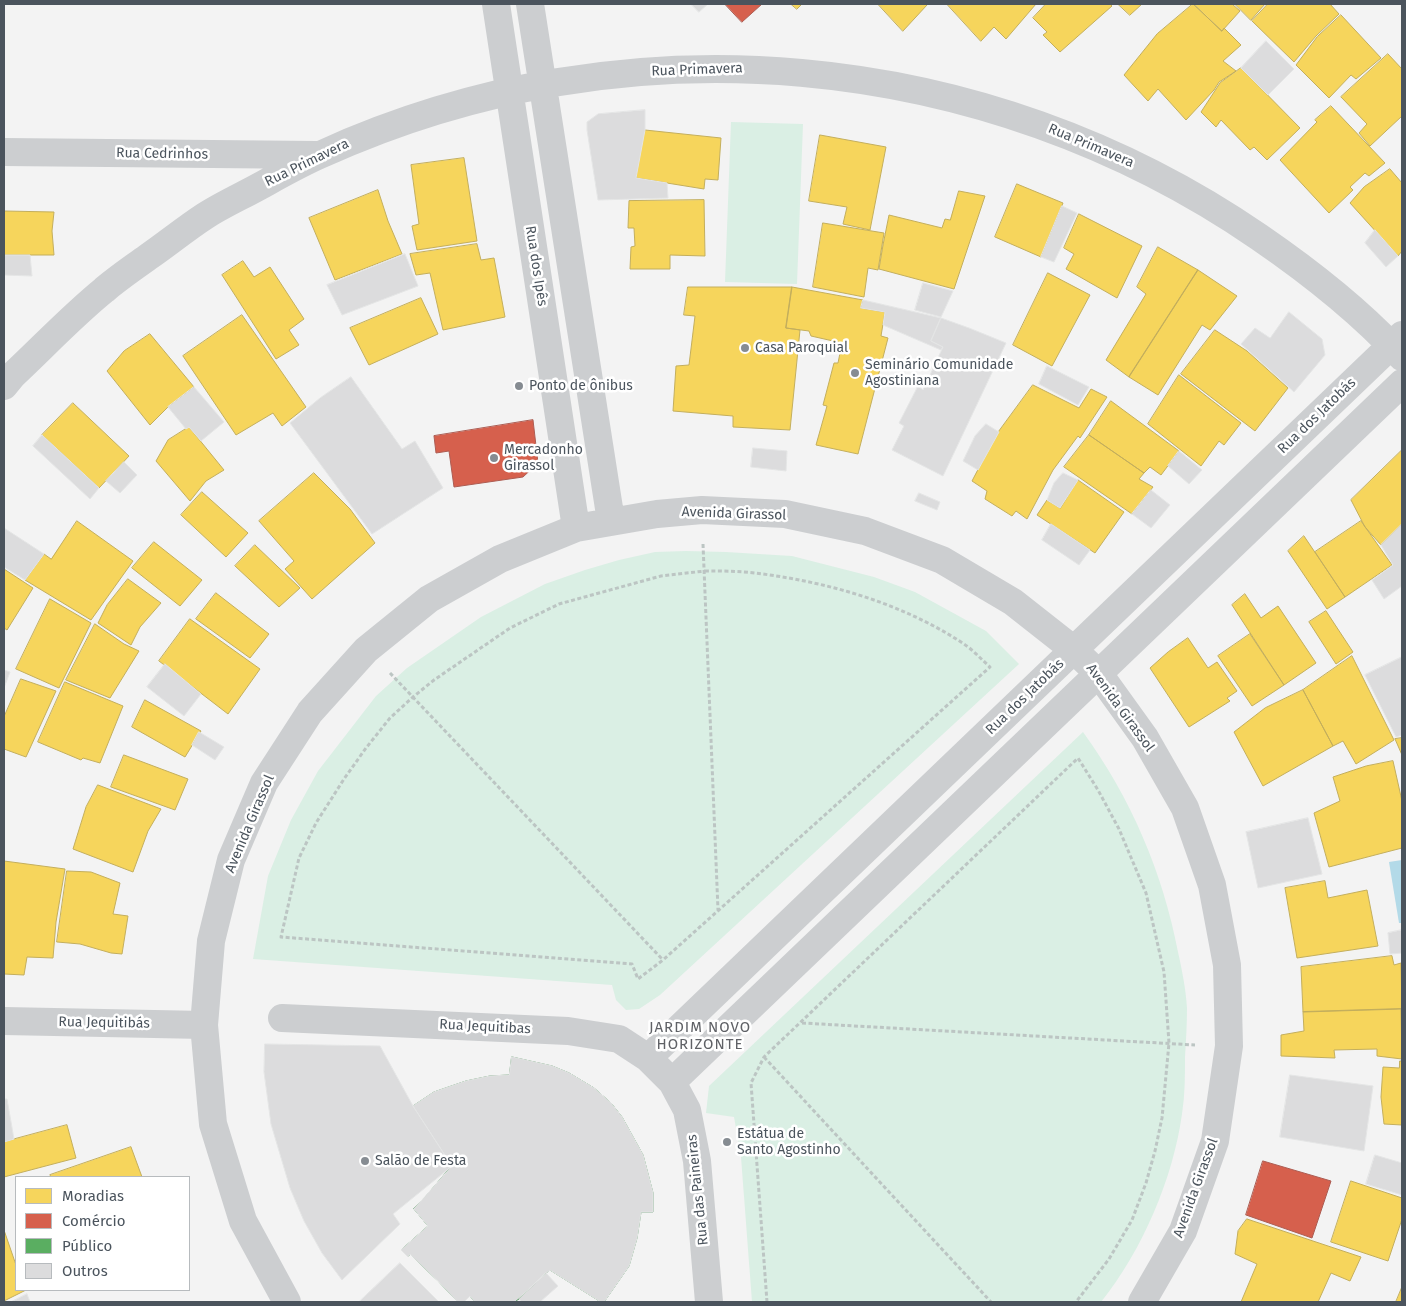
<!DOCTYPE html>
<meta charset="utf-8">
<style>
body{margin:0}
#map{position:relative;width:1406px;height:1306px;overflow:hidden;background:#f3f3f3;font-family:"Fira Sans",sans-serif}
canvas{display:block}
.frame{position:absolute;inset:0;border:5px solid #4b545d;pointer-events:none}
.legend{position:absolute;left:15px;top:1176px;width:175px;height:115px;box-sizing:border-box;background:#fff;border:1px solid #b7bbbe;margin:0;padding:6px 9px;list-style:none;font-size:15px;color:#4b545d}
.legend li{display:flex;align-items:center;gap:10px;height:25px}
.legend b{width:25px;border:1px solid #b7bbbe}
</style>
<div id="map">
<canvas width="1406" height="1306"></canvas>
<div class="frame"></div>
<ul class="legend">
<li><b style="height:14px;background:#f6d55c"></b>Moradias</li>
<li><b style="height:14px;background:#d6604d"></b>Comércio</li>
<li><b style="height:14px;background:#5aae61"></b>Público</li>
<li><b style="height:14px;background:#dcdcdd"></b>Outros</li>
</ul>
</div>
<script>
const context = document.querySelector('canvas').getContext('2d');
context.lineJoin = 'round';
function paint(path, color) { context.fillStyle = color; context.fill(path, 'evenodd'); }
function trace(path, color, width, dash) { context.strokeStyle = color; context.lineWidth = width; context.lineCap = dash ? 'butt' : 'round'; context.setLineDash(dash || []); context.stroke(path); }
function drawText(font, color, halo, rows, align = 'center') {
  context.font = font + ' "Fira Sans",sans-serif'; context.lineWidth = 5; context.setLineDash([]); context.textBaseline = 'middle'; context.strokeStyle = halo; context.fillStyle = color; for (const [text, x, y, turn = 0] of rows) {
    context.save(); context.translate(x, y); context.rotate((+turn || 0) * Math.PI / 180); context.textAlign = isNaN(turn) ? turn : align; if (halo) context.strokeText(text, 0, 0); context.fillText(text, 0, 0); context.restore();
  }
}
paint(new Path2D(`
 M731,122L803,124L797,284L725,282Z
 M686,551L726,552L792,556L874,577L915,592L986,631L1019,664L660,995L639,1009L626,1010L616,1000L612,985L253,959L268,876L291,820L318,771L376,696L407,668L481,617L545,584L585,570L619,560L655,552Z
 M1083,732C1131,798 1163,873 1178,952C1182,970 1186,990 1187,1008C1187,1024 1186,1041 1185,1057C1185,1076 1185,1095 1182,1114C1173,1179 1142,1251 1101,1302H752L741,1157L734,1117L706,1113L709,1086Z`), '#daefe4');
paint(new Path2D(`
 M1402,860V923H1399L1389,862Z`), '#b3dae8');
const homes = new Path2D(`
 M791,4H802L797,9Z
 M878,4H926L927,5L903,31Z
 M947,4H1036L1006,39L994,27L981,41Z
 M1046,4H1110L1112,6L1060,52L1043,35L1047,32L1033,18Z
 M1118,4H1142L1130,15Z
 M1193,4L1222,31L1224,28L1241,45L1223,61L1236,71L1219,82L1214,90L1186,120L1158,89L1148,101L1124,75L1157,34Z
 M1194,4H1232L1240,11L1222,31Z
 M1235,4H1265L1251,20Z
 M1268,4H1330L1339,14L1316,36L1294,62L1252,21Z
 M1341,15L1381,58L1356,79L1351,75L1329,98L1296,65L1317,37Z
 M1388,54L1402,69V116L1370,146L1359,133L1367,124L1341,97Z
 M1241,68L1300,128L1267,160L1254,147L1250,150L1221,120L1216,127L1201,112L1220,83Z
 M1331,106L1385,163L1369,176L1365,173L1350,187L1353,190L1329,213L1280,160L1317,122L1315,120Z
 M645,130L721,138L718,180L705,179L704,189L636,178L637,156Z
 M820,135L886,147L870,230L843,224L847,207L809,201Z
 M464,158L477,241L417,250L412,226L419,224L411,165Z
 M1390,169L1402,183V251L1398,256L1350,203L1364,187Z
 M1017,184L1063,203L1041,257L995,237Z
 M378,190L388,221L402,254L335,280L309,218Z
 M959,191L985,196L954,289L879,269L883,245L889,215L942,228L945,219L950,220Z
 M704,200L705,256L670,255V269H630L631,247L635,246L634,228H628L629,201Z
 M4,211L54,212L52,231L54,255H4Z
 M1079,214L1142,246L1117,298L1066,269L1074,254L1064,248Z
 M823,223L884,233L878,270L868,268L864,297L813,287Z
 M477,244L481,260L494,258L505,317L443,330L430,273L416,275L410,254Z
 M1158,247L1198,270L1129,377L1106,360L1146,294L1137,287Z
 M243,261L254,277L270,267L304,319L289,330L299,345L276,359L222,275Z
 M1198,270L1237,296L1210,330L1202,325L1158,395L1129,377Z
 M1048,273L1090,295L1052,366L1013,345Z
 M688,287H792L786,328L800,330L790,430L733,427V416L673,411L676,366L689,365L695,316L684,315Z
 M792,287L863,300L861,308L885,312L881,336L888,338L858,454L816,445L827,406L823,405L834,363H838L842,343L811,336L809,331L786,328Z
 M421,298L438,334L369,365L350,328Z
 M242,315L306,407L282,426L273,413L236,435L183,356Z
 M1215,330L1247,351L1288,388L1255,431L1181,374Z
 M150,334L194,387L168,407L150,425L107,371L124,351Z
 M1179,375L1241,423L1224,445L1219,441L1201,466L1148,424Z
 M1033,385L1079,408L1091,389L1107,397L1080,438L1078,436L1053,470L1027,519L1016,511L1012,516L985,499L987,491L972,481L996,435Z
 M1111,401L1179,451L1161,475L1150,467L1144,473L1089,435Z
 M73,403L129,456L99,488L42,435Z
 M189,427L224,470L206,481L190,501L156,461L168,440Z
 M1089,435L1144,473L1139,479L1153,487L1132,514L1064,467Z
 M1402,450V524L1381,545L1365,527L1351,500Z
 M314,473L350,509L375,543L312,599L285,569L294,561L259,521Z
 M1078,480L1124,512L1095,553L1037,515L1047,500L1060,508Z
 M202,492L248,533L226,557L181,515Z
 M77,521L133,561L91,620L25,580L44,554L51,559Z
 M1361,521L1392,565L1345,597L1315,552Z
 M1304,536L1345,597L1327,609L1288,551Z
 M154,542L202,580L180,606L132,568Z
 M255,545L300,588L279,607L235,566Z
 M4,569L33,588L7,630L4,628Z
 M128,579L161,603L140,627L131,645L98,623L107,605Z
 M216,593L269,634L250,658L196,619Z
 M1245,594L1261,618L1278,606L1316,663L1284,685L1232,605Z
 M50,599L91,623L59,688L16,669Z
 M1326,611L1353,652L1336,664L1309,622Z
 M190,619L260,669L228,714L159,661Z
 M95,624L124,644L139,651L110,698L66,680Z
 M1250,634L1284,685L1252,706L1218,656Z
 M1188,638L1208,668L1217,662L1237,691L1227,698L1230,701L1189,727L1150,668L1168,652Z
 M1352,656L1394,740L1356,764L1343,741L1333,746L1303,690Z
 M21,679L56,691L26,757L4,749V717Z
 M65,682L123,706L100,763L83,758L81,760L38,742Z
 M1303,690L1333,746L1263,786L1234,732L1265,708Z
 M145,700L201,731L185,757L132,727Z
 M1402,738V755L1395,739Z
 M124,755L188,779L175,810L111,787Z
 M1393,761L1402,801V848L1329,867L1314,813L1340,801L1333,777L1366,766Z
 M98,785L161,809L148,831L133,872L73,849L86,807Z
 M4,861L65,869L56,922L53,958L27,957L24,975L4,974Z
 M67,871L91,872L120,883L113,914L128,916L122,954L111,953L80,944L57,942Z
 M1325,881L1328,898L1367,890L1378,946L1297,958L1285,888Z
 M1392,956L1394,965L1401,963L1402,1009L1303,1012L1301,967Z
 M1401,1009L1402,1059L1377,1056V1049L1334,1050L1335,1058L1281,1056V1035L1304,1031L1303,1012Z
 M1400,1061H1402V1125L1384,1124L1381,1097L1383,1067L1399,1068Z
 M67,1125L76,1158L4,1177V1142Z
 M131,1147L142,1177H51L50,1175Z
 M1351,1181L1402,1198V1219L1388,1261L1331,1242Z
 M1247,1219L1361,1257L1350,1281L1331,1273L1318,1302H1241L1257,1264L1235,1254L1238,1231Z
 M4,1230L16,1265V1290H26L4,1301Z
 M1402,1287V1302H1396Z`);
paint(homes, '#f6d55c');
trace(homes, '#c3ae5c', 1);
const shops = new Path2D(`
 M725,4H762L742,22Z
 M533,420L538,463L523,477L454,487L449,451L436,453L434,436Z
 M1263,1161L1331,1181L1312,1238L1246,1215Z`);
paint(shops, '#d6604d');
trace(shops, '#ac5c52', 1);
const public = new Path2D(`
 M512,1057L552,1066L569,1073L594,1088L611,1103L622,1117L643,1155L653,1193V1212H641L637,1238L629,1266L604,1302H601L550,1270L498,1228H488L482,1221V1212L413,1106L434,1092L466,1081L490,1076L509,1075Z
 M452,1166L482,1212V1221L488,1228H498L550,1270L519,1299L424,1199Z
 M424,1199L519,1299L514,1302H475L470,1296L464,1302H458L438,1281L410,1254L408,1257L401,1250L428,1226L414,1209Z`);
paint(public, '#5aae61');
trace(public, '#569360', 1);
const building = new Path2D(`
 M691,4H708L699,12Z
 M1266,41L1294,69L1268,95L1241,68Z
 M645,110V130L636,178L667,183L668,198L598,200L587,130V122L598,114Z
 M1062,206L1077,213L1054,262L1041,257Z
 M1375,230L1398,256L1386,267L1365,243Z
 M405,254L418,286L342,315L327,285Z
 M4,255H30L32,276L4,275Z
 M923,283L953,291L941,317L915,310Z
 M863,300L941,318L931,341L943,347L941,350L883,325L885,312L861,308Z
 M1289,312L1322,339L1325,355L1294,392L1241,344L1255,328L1270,338Z
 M941,318L969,328L1006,343L943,476L892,450L904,426L899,423L918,386L923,390L943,347L931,341Z
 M1047,366L1089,387L1078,405L1039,384Z
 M351,377L402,449L415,441L443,488L372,534L290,423L320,398Z
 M194,387L224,422L201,441L189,427L186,429L168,407Z
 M986,424L999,432L978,470L963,461L975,436Z
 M42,435L99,488L90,499L33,446Z
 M753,448L787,451L786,471L751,467Z
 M1179,451L1202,470L1189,484L1168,466Z
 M124,462L137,475L120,493L106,481Z
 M1063,473L1078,480L1060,508L1047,500L1054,483Z
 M1151,490L1170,505L1151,528L1132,514Z
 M919,493L940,502L937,510L915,501Z
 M1051,524L1090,550L1079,565L1042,540Z
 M1402,524V586L1384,599L1372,580L1393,565L1381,545Z
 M4,528L44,554L25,580L4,567Z
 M1402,657V735L1396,737L1365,675Z
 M165,664L201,694L184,716L147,687Z
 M4,670L10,672L4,688Z
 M199,732L224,747L215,760L192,745Z
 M1308,818L1322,874L1258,888L1246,832Z
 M1402,930V953L1390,954L1388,933Z
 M265,1044L380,1046L413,1106L452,1166L393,1214L400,1224L342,1280L322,1253L304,1221L290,1188L271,1124L264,1072Z
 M512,1057L552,1066L569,1073L594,1088L611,1103L622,1117L643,1155L653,1193V1212H641L637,1238L629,1266L604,1302H601L550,1270L514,1302H475L470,1296L464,1302H458L438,1281L410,1254L408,1257L401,1250L428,1226L414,1209L452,1166L413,1106L434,1092L466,1081L490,1076L509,1075Z
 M1290,1075L1373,1086L1364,1151L1280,1137Z
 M4,1099H7L14,1139L4,1142Z
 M1375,1155L1402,1163V1195L1366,1184Z
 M400,1263L439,1302H359Z
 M546,1273L558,1286L540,1302H522L519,1299Z
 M27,1294L30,1302H11Z`);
paint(building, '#dcdcdd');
trace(building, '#e4e5e5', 1);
trace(new Path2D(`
 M703,544L718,910
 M705,571C721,571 738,571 755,573C828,582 902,603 964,644C973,650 981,659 990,667L663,960L638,979L632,964L281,937L299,858L316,823L344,779L366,748L390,718L413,697L434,680L510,628L559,604L661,576Z
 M390,673L663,960
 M802,1023L1195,1045
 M764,1057L991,1302
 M767,1302L751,1083L764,1057L1078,758L1098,790L1119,829L1146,893L1164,972L1169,1043L1162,1118L1155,1151L1146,1183L1132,1220L1109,1259L1076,1302`), '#bcc5c3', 3, [4, 2.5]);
trace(new Path2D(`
 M496,4L576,528
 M530,4L611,521
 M4,152L316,155
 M4,386L13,375C43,347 72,316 104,290C118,278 133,268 148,257C167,244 185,229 205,216C222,205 242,196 260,186C280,175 301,163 322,154C626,16 984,48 1259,237C1310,272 1360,311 1402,357
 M282,1018L568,1031L619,1039L648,1058L672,1082L687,1110L697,1161L709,1302
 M4,1021L204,1025
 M648,1058L1402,335
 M672,1082L1402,383
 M287,1302L243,1221L213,1124L204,1025L211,941L231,860L264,783L310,712L366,650L429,599L500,559L576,528L657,514L702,510L785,514L865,531L942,560L1013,602L1074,650L1099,674L1145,738L1185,808L1212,885L1227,965L1229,1046L1215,1141L1183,1231L1142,1302`), '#ccced0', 28);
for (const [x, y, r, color] of [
 [745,348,5,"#868c92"],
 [855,373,5,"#868c92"],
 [519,386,5,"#868c92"],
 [494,458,5,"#868c92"],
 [727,1142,5,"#868c92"],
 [365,1161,5,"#868c92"]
]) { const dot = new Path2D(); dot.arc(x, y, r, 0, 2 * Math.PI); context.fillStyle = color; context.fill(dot); trace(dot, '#fff', 2); }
drawText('14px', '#4b545d', '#fff', [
 ["Rua Primavera",697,70,-2],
 ["Rua Primavera",1091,146,23],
 ["Rua Cedrinhos",162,154,1],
 ["Rua Primavera",307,163,-26],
 ["Rua dos Ipês",536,266,81],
 ["Rua dos Jatobás",1317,416,-44],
 ["Avenida Girassol",734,514,2],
 ["Rua dos Jatobás",1025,697,-44],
 ["Avenida Girassol",1120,708,54],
 ["Avenida Girassol",250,824,-67],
 ["Rua Jequitibás",104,1023,1],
 ["Rua Jequitibas",485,1027,3],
 ["Avenida Girassol",1196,1188,-70],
 ["Rua das Paineiras",698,1190,-96]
]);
drawText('14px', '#4b545d', '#fff', [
 ["Casa Paroquial",755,348],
 ["Seminário Comunidade",865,365],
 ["Agostiniana",865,381],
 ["Ponto de ônibus",529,386],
 ["Mercadonho",504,450],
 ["Girassol",504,466],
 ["Estátua de",737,1134],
 ["Santo Agostinho",737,1150],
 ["Salão de Festa",375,1161]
], 'left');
context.letterSpacing = '1px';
drawText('15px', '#5f6166', '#fff', [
 ["JARDIM NOVO",700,1028],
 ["HORIZONTE",700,1045]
]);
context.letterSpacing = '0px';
</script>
